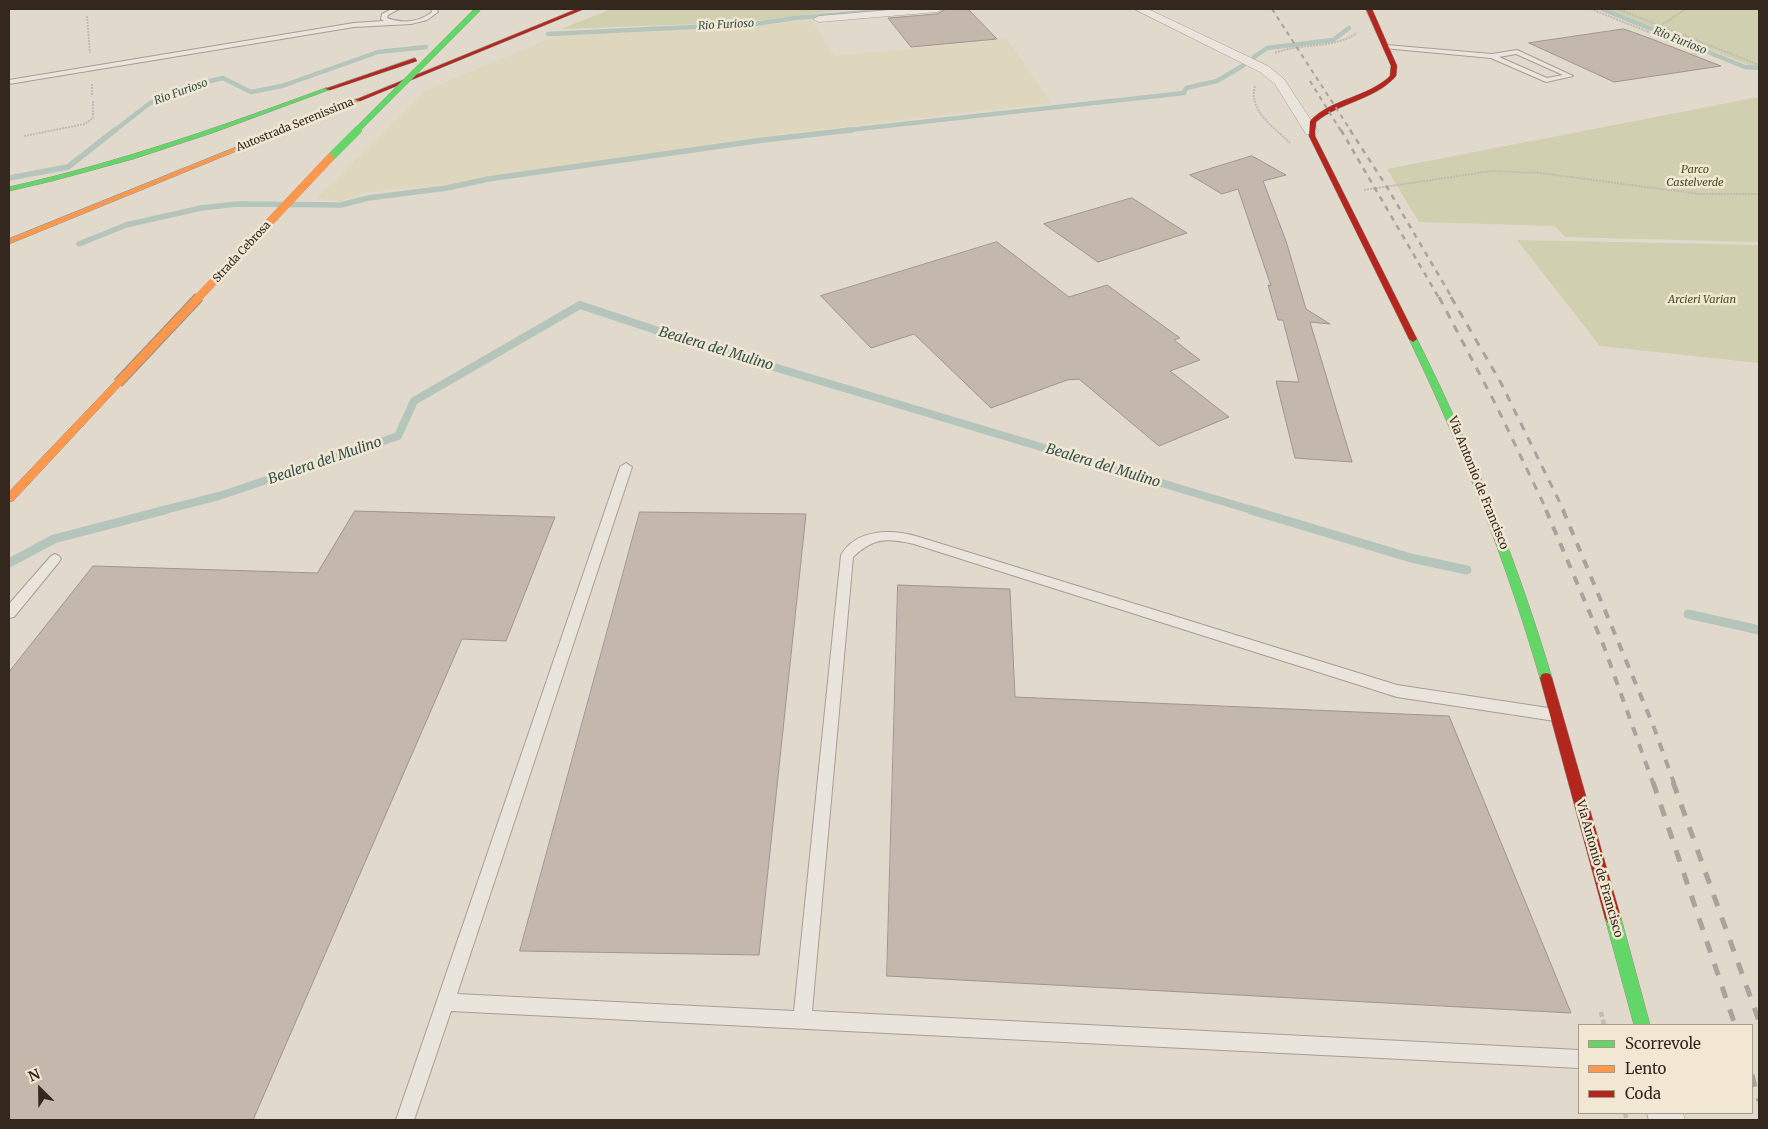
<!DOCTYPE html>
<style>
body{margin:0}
#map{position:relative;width:1768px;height:1129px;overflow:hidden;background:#e1d9cc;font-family:Merriweather,serif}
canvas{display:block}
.frame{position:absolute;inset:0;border:10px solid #33271e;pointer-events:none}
.legend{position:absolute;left:1578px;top:1024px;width:175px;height:90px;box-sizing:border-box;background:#f2e7d2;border:1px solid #a69a8a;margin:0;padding:6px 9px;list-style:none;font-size:15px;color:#33271e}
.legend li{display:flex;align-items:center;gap:10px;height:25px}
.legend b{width:25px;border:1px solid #a69a8a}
.north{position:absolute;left:15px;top:1064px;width:50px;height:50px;-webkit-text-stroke:4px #f2e7d2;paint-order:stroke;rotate:337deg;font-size:14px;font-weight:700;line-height:20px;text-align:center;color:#33271e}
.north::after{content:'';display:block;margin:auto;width:18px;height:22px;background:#33271e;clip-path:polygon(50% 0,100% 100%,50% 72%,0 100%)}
</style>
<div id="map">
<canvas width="1768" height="1129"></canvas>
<div class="frame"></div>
<ul class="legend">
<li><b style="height:6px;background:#63d668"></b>Scorrevole</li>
<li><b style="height:6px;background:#ff974d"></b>Lento</li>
<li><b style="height:6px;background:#b3261e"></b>Coda</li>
</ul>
<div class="north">N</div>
</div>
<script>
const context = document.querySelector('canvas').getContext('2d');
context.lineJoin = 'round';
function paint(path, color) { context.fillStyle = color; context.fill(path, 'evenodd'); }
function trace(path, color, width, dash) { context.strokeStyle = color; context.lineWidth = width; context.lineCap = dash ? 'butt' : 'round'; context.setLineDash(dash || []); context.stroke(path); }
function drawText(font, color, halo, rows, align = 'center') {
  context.font = font + ' Merriweather,serif'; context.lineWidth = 5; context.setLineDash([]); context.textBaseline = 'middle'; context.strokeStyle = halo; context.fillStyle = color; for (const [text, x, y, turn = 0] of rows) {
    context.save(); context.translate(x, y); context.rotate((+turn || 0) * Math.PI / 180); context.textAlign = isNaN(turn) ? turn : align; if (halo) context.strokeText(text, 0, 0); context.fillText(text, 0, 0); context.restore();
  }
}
paint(new Path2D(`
 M811,19L835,56L1007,39L1051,103L774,135L447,185L369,192L341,201L316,199L425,91L553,37L570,34L753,27Z`), '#dfd7bd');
paint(new Path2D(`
 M612,9H882L842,10L747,22L561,29Z
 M1607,9H1759V69Z
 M1759,97V242L1565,237L1555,226L1419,222L1387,169Z
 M1517,240L1759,245V363L1600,346Z`), '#d0cfaf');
trace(new Path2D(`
 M1602,9L1745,67L1759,68
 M548,34L755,24L795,18L903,9
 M1254,57L1267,48L1333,40L1349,28
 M114,131L150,103L201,83L223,78L251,92L282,86L378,52L426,47
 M840,131L1184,93L1186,88L1217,81L1244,65`), '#b6c5bc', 4.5);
trace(new Path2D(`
 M9,178L68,167L115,130
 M79,244L126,225L201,208L237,204L341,205L368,198L447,188L488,179L763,140L851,130`), '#b6c5bc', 5.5);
trace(new Path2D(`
 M160,511L219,496L398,436L414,401L580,305L707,347L1255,511`), '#b6c5bc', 8);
trace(new Path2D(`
 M1251,510L1411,558L1467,570
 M9,563L54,539L165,510
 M1688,614L1759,630`), '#b6c5bc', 9);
const building = new Path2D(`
 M963,9H968L997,39L911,47L888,18L937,14L944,10Z
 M1624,29L1649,38L1721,66L1614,82L1529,43Z
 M1252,156L1286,175L1263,181L1286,241L1306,309L1330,324L1310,322L1352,462L1295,458L1276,381L1299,382L1283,320H1278L1268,285L1271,286L1238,189L1222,194L1190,175Z
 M1132,198L1187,233L1098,262L1044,224Z
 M997,242L1069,297L1107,285L1180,338L1174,340L1200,360L1170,371L1229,417L1159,446L1079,379L1067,380L991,408L914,334L871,348L821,296Z
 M355,511L555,517L506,641L462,639L253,1120H9V672L93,566L317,573Z
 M640,512L806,514L759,955L520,951Z
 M898,585L1010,589L1015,697L1449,716L1571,1013L887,976Z`);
paint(building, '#c4b8ad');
trace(building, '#a1958b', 1);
const lane = new Path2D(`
 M392,9H399L388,15L387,18C402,24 420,22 432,12L431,9H437L438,12L427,20L411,24L354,27L9,84V80L354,23L384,21L381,19L382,14Z
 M1386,45L1492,54L1517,50L1573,76L1546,82L1491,58L1384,48ZM1516,54L1563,75L1547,78L1499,57Z
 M626,463L632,467L457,994L794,1011L841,555C857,528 893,529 919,537L1397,685L1555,709L1560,711L1562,715L1560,719L1555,721L1397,697L914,544C887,538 874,537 853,557L812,1011L1579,1050V1068L451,1011L414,1120H396L620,467Z
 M55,554L59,556L61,559L59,562L14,617L9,618V604L51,556Z`);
const street = new Path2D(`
 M901,9H943L937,12L819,22L813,19L819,16Z
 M1134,9H1148L1268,66L1284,79L1318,131L1316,134H1306L1275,84L1260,72Z
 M1647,1113H1683L1685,1120H1649Z`);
const fast = new Path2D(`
 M326,88L331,89L212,133L133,159L52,181L9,191V187C118,163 222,126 326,88Z
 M1413,336L1417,339C1472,449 1517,561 1552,678L1550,682L1546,683L1542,682L1540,678C1506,561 1462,449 1409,339Z
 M1613,911L1618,913L1621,918L1650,1025H1634L1605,918L1608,913Z`);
const slow = new Path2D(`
 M356,99L361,100L9,244V239Z
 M118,380L123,383L121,385L13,501L9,502V492L115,381Z`);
const jam = new Path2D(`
 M577,9H584L360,101L355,100Z
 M1366,9H1372L1397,66L1396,76C1375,100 1340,102 1316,122L1315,136L1417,339L1413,342L1409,339L1309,136L1310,121C1332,98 1367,98 1390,76L1391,66Z
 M415,58L417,61L330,90L325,89Z
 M1546,673L1550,674L1552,678L1621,918L1618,923L1613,925L1608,923L1605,918L1540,678L1542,674Z`);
trace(lane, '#a69e95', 2);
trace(street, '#a69e95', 1);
trace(fast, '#968e84', 1);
trace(slow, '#968e84', 1);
trace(jam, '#968e84', 1);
trace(new Path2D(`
 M1591,9L1701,53L1692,54
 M1618,9L1759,65
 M87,16L90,53
 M1660,26L1686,9
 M1275,53C1302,42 1332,50 1357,33
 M92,84V95
 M1255,86C1248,111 1274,127 1290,143
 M24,136L85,124L93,118V101
 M1364,190L1492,171L1540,173L1700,194H1759`), '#c2bbb3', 2, [2, 1]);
trace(new Path2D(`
 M1601,1012L1604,1025
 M1625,1113L1627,1120`), '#c2bbb3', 4.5, [5, 3]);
paint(lane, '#eae5dc');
paint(street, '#eae5dc');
paint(fast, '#63d668');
paint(slow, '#ff974d');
paint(jam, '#b3261e');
trace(new Path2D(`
 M1272,9L1351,131
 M1310,81L1341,131`), '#a8a39d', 2, [4.5, 4.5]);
trace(new Path2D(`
 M1341,130L1439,298
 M1350,130L1387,187L1452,298`), '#a8a39d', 2.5, [5.5, 5.5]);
trace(new Path2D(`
 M1439,297L1497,407L1547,511
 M1451,297L1501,383L1564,511`), '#a8a39d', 3, [8, 8]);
trace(new Path2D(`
 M1546,510L1603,644L1653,783
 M1563,510L1653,725L1674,783`), '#a8a39d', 4, [9, 9]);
trace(new Path2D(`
 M1653,782L1735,1025
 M1673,782L1759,1021
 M1752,1075L1759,1101`), '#a8a39d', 5, [12, 12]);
const fastBridgeFar1 = new Path2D(`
 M356,131L478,9`);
const fastBridge = new Path2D(`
 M330,158L358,130`);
const slowBridgeFar1 = new Path2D(`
 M198,298L330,158`);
const slowBridge = new Path2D(`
 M118,383L199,297`);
trace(fastBridgeFar1, '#968e84', 6, []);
trace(fastBridge, '#968e84', 8, []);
trace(slowBridgeFar1, '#968e84', 8, []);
trace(slowBridge, '#968e84', 11, []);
trace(fastBridgeFar1, '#63d668', 5.5);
trace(fastBridge, '#63d668', 8);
trace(slowBridgeFar1, '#ff974d', 8);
trace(slowBridge, '#ff974d', 9);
drawText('italic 11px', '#2f524e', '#f2e7d2', [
 ["Rio Furioso",726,25,-3],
 ["Rio Furioso",1680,41,22],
 ["Rio Furioso",181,92,-20]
]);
drawText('11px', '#33271e', '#f2e7d2', [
 ["Autostrada Serenissima",295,125,-22],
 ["Strada Cebrosa",242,252,-47]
]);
drawText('italic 11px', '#464e26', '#f2e7d2', [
 ["Parco",1695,170],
 ["Castelverde",1695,183],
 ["Arcieri Varian",1702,300]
]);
drawText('12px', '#33271e', '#f2e7d2', [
 ["Via Antonio de Francisco",1478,483,68],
 ["Via Antonio de Francisco",1599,869,74]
]);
drawText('italic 14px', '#2f524e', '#f2e7d2', [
 ["Bealera del Mulino",716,349,17],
 ["Bealera del Mulino",325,461,-19],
 ["Bealera del Mulino",1103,466,17]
]);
</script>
